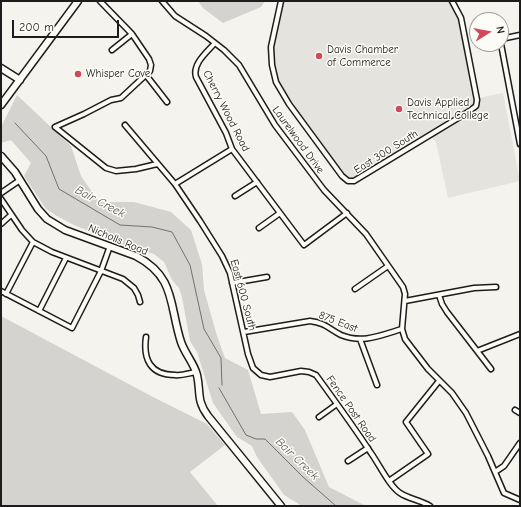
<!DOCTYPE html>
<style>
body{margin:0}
#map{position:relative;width:521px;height:507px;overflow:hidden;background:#f4f3ee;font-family:"Comic Neue",sans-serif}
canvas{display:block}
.frame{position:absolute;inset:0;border:2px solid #1c1c1c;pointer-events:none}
.north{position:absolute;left:469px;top:12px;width:40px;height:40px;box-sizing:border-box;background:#fdfcf7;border:1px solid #a3a29f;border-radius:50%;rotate:79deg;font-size:11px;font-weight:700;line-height:16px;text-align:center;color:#1c1c1c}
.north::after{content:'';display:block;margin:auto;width:14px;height:18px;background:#d1495b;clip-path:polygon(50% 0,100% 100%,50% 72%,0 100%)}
.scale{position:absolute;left:12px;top:20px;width:107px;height:18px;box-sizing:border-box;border:2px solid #1c1c1c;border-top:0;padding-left:5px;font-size:12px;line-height:14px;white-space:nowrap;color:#1c1c1c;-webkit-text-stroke:3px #fdfcf7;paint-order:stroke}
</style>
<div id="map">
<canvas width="521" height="507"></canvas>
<div class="frame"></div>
<div class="north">N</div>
<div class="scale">200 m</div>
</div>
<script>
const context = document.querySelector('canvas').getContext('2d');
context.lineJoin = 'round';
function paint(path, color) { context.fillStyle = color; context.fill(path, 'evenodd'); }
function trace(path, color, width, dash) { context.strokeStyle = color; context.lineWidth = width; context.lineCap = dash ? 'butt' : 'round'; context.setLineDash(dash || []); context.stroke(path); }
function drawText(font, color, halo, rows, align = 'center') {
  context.font = font + ' "Comic Neue",sans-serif'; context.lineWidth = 3; context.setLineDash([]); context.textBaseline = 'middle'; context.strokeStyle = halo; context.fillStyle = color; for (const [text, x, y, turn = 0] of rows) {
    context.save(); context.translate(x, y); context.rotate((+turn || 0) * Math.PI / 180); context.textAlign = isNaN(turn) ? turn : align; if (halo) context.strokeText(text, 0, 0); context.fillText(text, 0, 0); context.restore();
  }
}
paint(new Path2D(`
 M283,1H449L458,20L474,99L503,93L520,181L448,198L436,142L428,134L352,180H347L277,84L273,66L272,45Z`), '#e4e3de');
paint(new Path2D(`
 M198,1H265L261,7L223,23L203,8Z
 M17,95L71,146L81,176L99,202H134L171,212L191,230L202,264L204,290L217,336L225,358L248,370L261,414L292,412L305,430L329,487L366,506H302L284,495L257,457L252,446L237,437L213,403L197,352L190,341L182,297L179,288L172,280L164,262L154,254L134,249L74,225L57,216L46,209L24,176L31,163L11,140L1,143V127Z
 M1,316L153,397L207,424L225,445L190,472L218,506H1Z`), '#d4d3cf');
trace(new Path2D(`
 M15,123L46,156L59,189L120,225L152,227L172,232L190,265L204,329L221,358L222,385
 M219,388L246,435L256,439H265L303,477L336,506`), '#72716f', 1);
const street = new Path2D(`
 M100,1L132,34L149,59L151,65L150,71L121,98L111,100L84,114L55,127L106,168L116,171L136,169L157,164
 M162,1L175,16L206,36L224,50L239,65L275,125L324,190L366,234L403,287L405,294L402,329L405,339L428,369L452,393L466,413L488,456L504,493L520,500
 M281,1L271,47L272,65L276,82L289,104L342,176L348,181H354L468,112L476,106L477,100L461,18L452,1
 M501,39L520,35
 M215,43C207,52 192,64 196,77L226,133L232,149L304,245L347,213
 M501,44L520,144
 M112,50L132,34
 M146,75L167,102
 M125,125L175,184L200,221L222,256L230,273L248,354L253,368L261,375L270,377L301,371L309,372L316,375C335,401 354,427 371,453C379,464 389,486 400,493C409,499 420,500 430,506
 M175,184L232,149
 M1,193L20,180
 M235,196L257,182
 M1,199L22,230L33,242L52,252L123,279L134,288L138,295L140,302
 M1,224L11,215
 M259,228L280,213
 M232,283L267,277
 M355,289L388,266
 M1,291L72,328L101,271L110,246
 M6,294L33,242
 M439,295L442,304L447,312L491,369
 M405,301L474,288L496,287
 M39,311L66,258
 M244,332L310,321C326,323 329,329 341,335C363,344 381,335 402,329
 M146,337C143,359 150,375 175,375C182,376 189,373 196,372
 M360,339L377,385
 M477,351L520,334
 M515,410L520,413
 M319,417L337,404
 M348,461L368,448
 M495,472L504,466L520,443
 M389,481L428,454L406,422L439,381`);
const secondary = new Path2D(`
 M1,68L20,80
 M1,105L78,1
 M1,156L15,172L38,209L47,219L65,230L136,256C176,277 169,305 181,342C185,354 194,363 197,375C201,392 196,400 208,416L281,506`);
trace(street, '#1c1c1c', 7);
trace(secondary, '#1c1c1c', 9);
trace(street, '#fdfcf7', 4);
trace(secondary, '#fdfcf7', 6);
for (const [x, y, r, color] of [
 [319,56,4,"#d1495b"],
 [78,74,4,"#d1495b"],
 [399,109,4,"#d1495b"]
]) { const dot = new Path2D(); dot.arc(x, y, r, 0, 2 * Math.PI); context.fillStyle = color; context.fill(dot); trace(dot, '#fdfcf7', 1.5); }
drawText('11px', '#1c1c1c', '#fdfcf7', [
 ["Davis Chamber",327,50],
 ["of Commerce",327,63],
 ["Whisper Cove",86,74],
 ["Davis Applied",407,103],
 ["Technical College",407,116]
], 'left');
drawText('11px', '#1c1c1c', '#fdfcf7', [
 ["Cherry Wood Road",226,111,63],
 ["Laurelwood Drive",298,140,54],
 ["East 300 South",386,152,-32],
 ["Nicholls Road",118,240,23],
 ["East 600 South",243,295,75],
 ["875 East",338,322,21],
 ["Fence Post Road",351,409,55]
]);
drawText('italic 12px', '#5c5c5a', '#fdfcf7', [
 ["Bair Creek",100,202,28],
 ["Bair Creek",297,459,44]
]);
</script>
